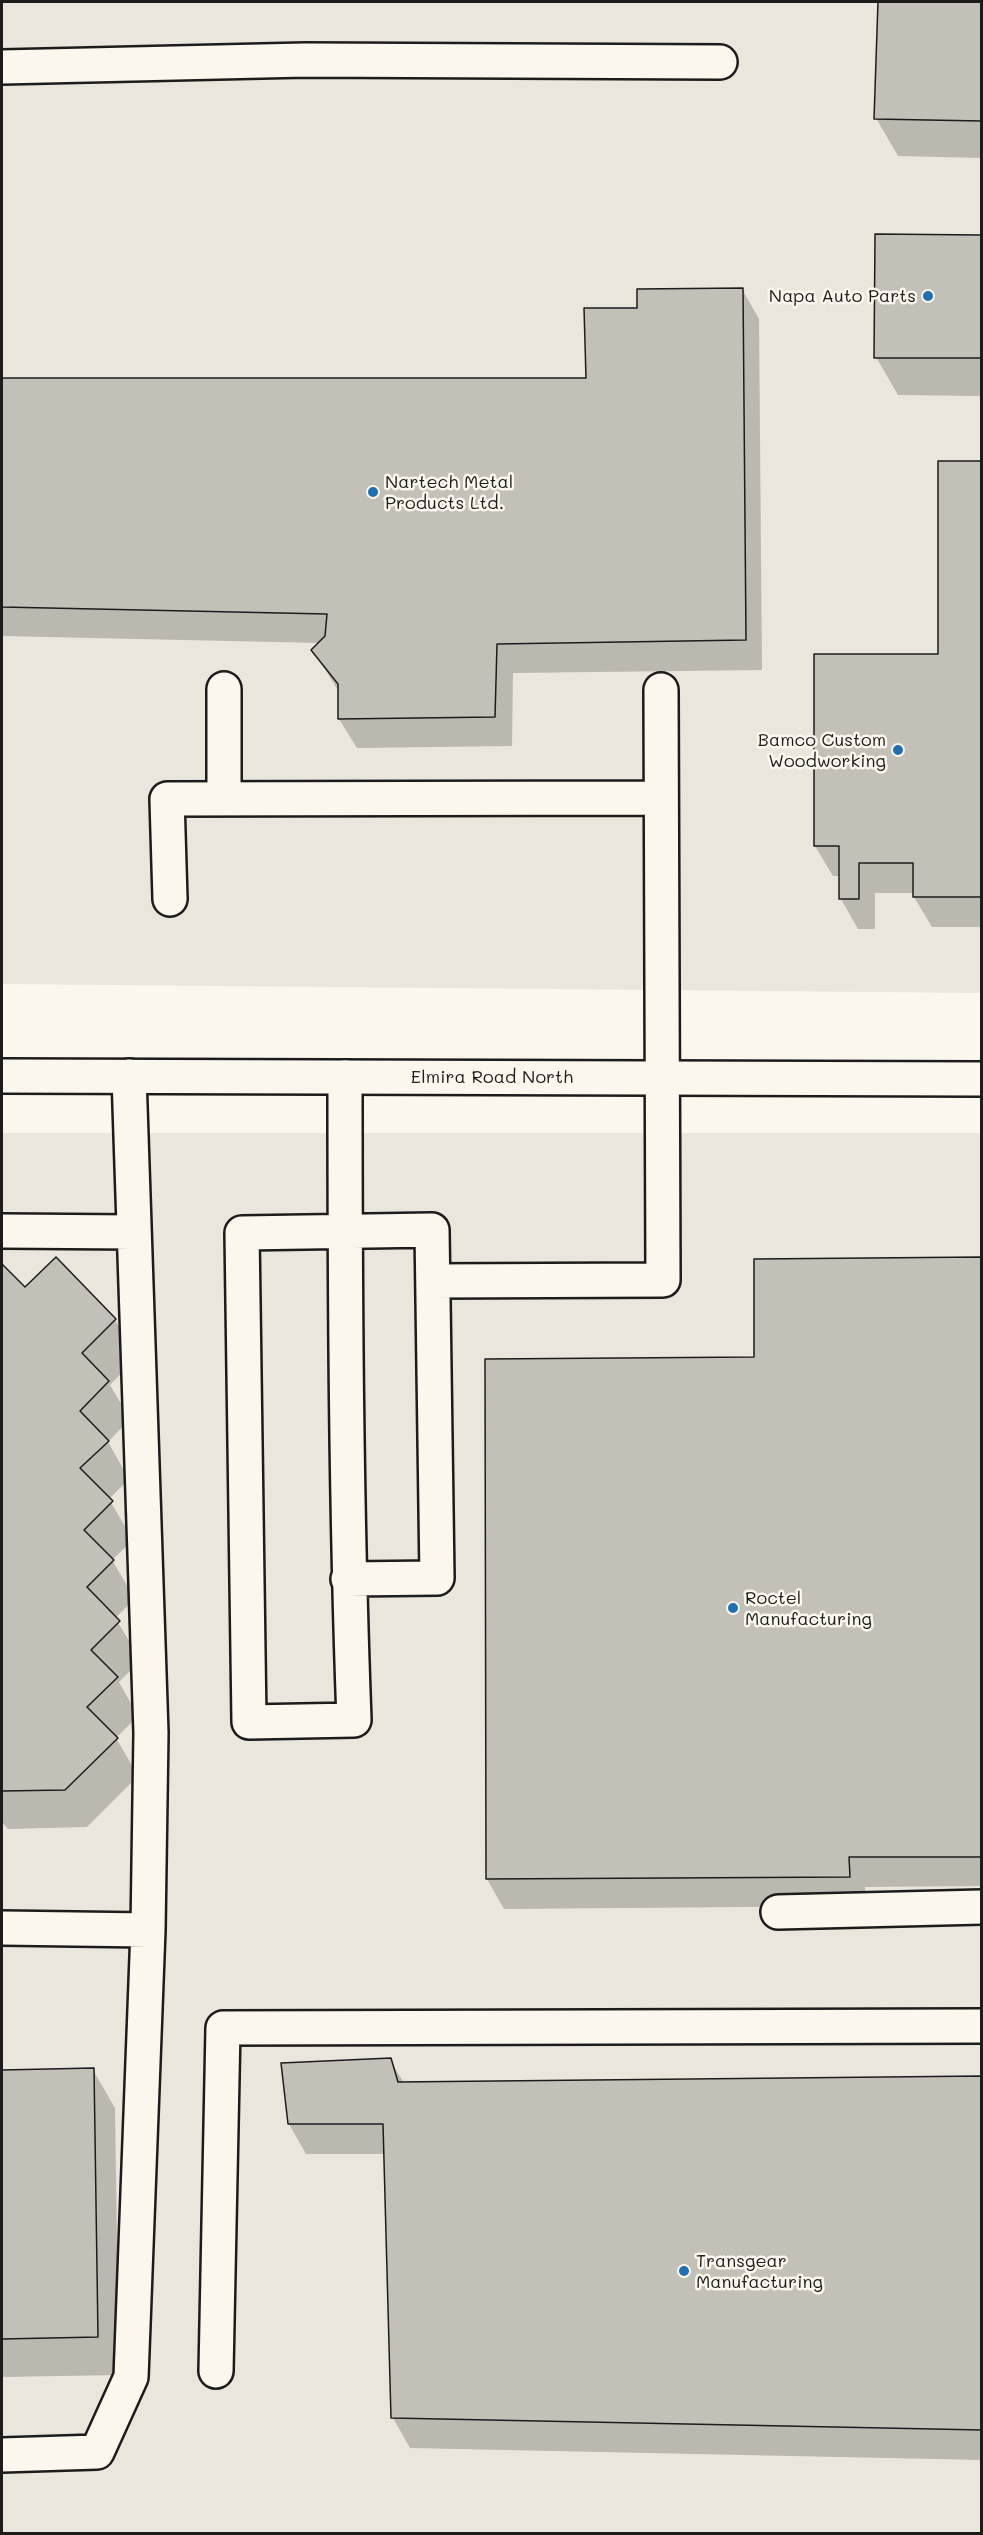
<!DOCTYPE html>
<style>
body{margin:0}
#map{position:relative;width:983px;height:2535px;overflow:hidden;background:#fbf7ec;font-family:Mali,sans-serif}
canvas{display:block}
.frame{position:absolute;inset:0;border:3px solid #1c1c1c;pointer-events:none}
</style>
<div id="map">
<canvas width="983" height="2535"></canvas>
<div class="frame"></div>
</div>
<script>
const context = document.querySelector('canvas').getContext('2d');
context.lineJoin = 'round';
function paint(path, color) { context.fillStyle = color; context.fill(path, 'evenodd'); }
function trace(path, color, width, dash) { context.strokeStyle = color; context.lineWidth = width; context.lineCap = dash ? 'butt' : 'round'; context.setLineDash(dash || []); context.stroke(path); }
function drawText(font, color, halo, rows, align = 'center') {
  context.font = font + ' Mali,sans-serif'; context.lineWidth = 5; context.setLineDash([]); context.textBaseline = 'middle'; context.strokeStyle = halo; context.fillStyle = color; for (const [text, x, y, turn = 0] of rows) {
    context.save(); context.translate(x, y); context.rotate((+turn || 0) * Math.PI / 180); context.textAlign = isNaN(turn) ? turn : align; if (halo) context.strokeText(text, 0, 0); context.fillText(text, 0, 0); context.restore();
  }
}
paint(new Path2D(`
 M2,2H981V993L2,984Z
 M2,1133H981V2533H2Z`), '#eae6dc');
paint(new Path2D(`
 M879,2H982V158L898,156L876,118Z
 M982,236V396L898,395L876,357Z
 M742,289L759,319L762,670L513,673L512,746L357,748L339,719V692L313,650L320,643L2,636V380H588L638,309Z
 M982,463V927H932L914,897V893H875V929H858L841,899V876H833L815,846V656L940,655Z
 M982,1259V1886L865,1887L866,1906L504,1909L487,1879L755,1359Z
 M2,1266L25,1289L115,1320L137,1357L110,1385L130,1419L108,1442L129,1479L109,1499L133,1540L112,1560L135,1599L115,1618L141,1660L119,1682L138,1716L116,1738L138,1776L87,1827L8,1829L2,1822Z
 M390,2060L404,2083L982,2078V2460L410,2448L393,2418L385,2154H306L289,2124Z
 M93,2070L115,2108L119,2375L2,2377V2072Z`), '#0003');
const building = new Path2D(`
 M878,2H982V121L874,119Z
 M875,234L982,235V358H874Z
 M743,288L746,640L497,644L495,717L338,719V684L311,650L325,636L327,614L2,607V378H586L584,308H637V289Z
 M938,461H982V897H913V863H859V899H839V846H814V654H938Z
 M56,1257L116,1319L82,1353L109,1381L80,1411L109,1441L80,1468L113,1501L84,1530L114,1560L87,1587L120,1621L91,1650L118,1677L87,1707L118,1738L65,1790L2,1791V1264L25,1287Z
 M982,1257V1857H849L850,1877L486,1879L485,1359L754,1357V1259Z
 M391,2058L398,2082L982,2076V2430L391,2418L383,2124H288L281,2063Z
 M94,2068L98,2337L2,2339V2070Z`);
paint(building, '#c3c0b8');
trace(building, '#1c1c1c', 1.5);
const minor = new Path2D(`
 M2,67L305,60L720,62
 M224,689V799
 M170,899L167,799L661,798
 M345,1077C345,1291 346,1506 354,1720L249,1722L242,1233L432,1230L437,1578L348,1579
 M2,1231L134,1232
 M433,1281L663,1280L661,690
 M778,1912L982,1907
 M2,1928L148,1930
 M216,2371L223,2028L982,2026
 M2,2455L97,2452L131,2377L148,1930L151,1733L129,1076`);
const major = new Path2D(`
 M2,1076L982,1079`);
trace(minor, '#1c1c1c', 38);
trace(major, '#1c1c1c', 38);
trace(minor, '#fbf7ec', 33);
trace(major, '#fbf7ec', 33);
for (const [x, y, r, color] of [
 [928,296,6,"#1f6fb2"],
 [373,492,6,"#1f6fb2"],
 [898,750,6,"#1f6fb2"],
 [733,1608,6,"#1f6fb2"],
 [684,2271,6,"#1f6fb2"]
]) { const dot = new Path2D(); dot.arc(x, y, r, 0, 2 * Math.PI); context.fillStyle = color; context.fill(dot); trace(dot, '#fbf7ec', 2); }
drawText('18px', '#1c1c1c', '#fbf7ec', [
 ["Napa Auto Parts",916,296,"right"],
 ["Nartech Metal",385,482],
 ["Products Ltd.",385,503],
 ["Bamco Custom",886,740,"right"],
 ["Woodworking",886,761,"right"],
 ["Roctel",745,1598],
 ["Manufacturing",745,1619],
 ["Transgear",696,2261],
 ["Manufacturing",696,2282]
], 'left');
drawText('18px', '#1c1c1c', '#fbf7ec', [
 ["Elmira Road North",492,1077]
]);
</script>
